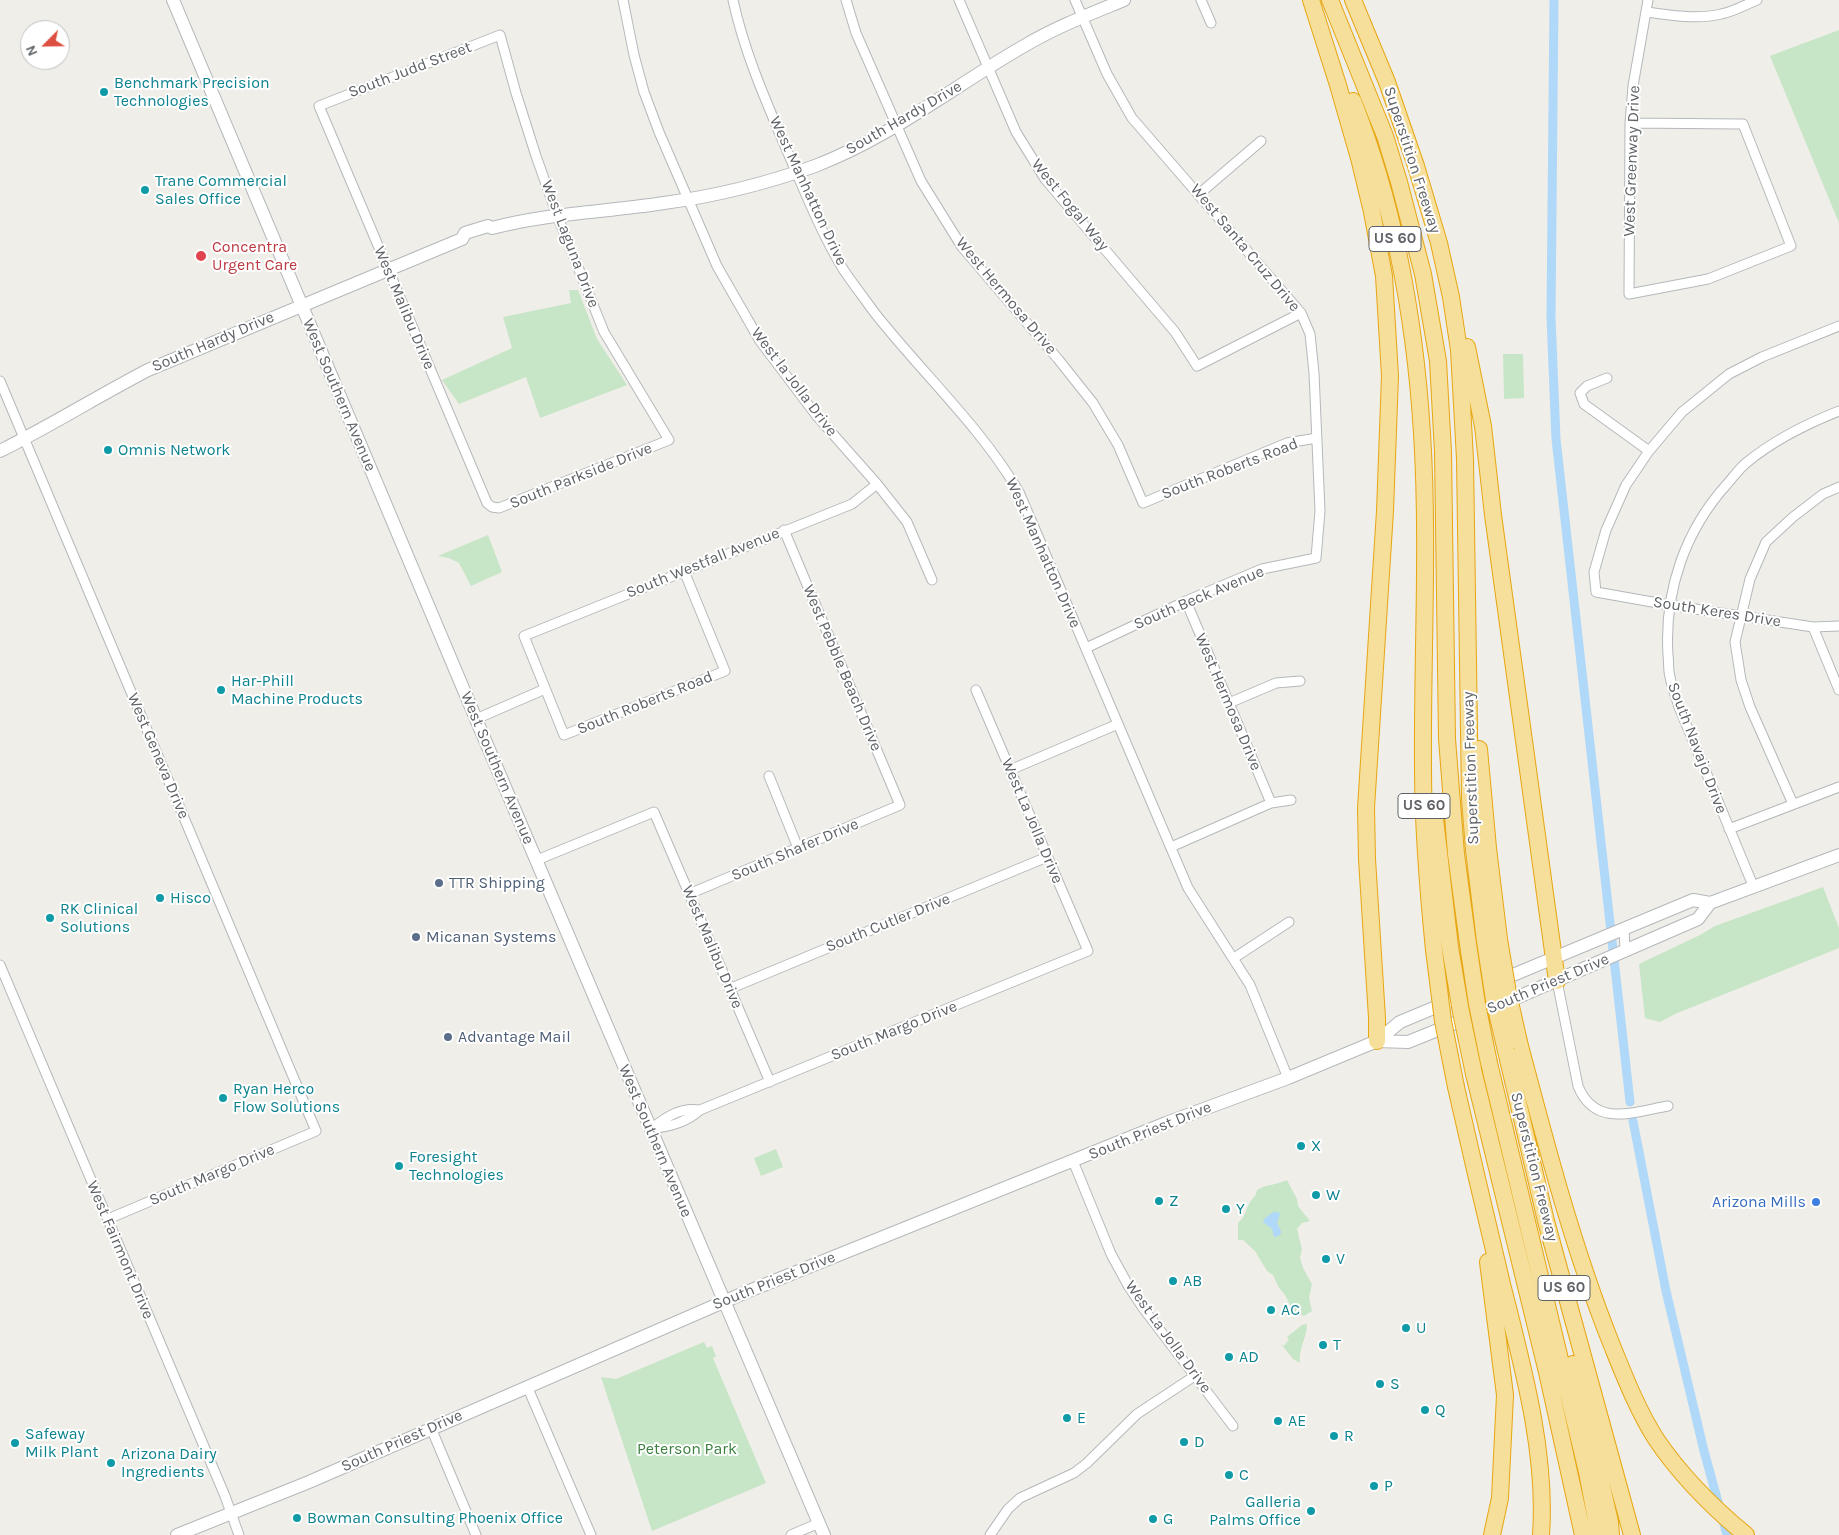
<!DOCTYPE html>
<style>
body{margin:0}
#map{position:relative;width:1839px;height:1535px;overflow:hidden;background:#f0eee8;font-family:Karla,sans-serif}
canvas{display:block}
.north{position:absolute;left:20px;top:20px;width:50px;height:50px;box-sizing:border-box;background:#fff;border:1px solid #bfc1c2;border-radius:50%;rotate:247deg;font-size:14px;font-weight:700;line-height:20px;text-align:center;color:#5f6367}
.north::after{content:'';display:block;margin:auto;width:18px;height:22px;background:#dd4f41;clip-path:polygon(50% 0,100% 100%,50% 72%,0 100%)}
</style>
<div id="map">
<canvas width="1839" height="1535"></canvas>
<div class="north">N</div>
</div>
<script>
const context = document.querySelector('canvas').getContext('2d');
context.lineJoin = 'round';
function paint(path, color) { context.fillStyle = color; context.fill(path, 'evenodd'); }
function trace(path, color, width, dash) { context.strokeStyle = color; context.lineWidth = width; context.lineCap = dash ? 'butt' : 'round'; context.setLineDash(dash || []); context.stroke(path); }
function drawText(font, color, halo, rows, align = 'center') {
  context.font = font + ' Karla,sans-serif'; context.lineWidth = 4; context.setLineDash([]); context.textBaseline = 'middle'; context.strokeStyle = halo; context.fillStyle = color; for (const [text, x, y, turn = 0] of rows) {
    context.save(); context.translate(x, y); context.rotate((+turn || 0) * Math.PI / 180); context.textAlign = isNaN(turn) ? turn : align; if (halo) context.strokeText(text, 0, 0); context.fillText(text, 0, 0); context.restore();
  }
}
paint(new Path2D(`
 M1839,30V223L1770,56Z
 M569,290H578L597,339L627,385L540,418L526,377L459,404L442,380L512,348L503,317L571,303Z
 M1503,354H1523L1524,398L1504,399Z
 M488,535L502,572L471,586L459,563L449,558L438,556Z
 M1823,887L1839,928V948L1675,1014L1660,1022L1645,1018L1639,964L1700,935L1715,926Z
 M776,1149L783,1167L761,1176L754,1158Z
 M1287,1180L1297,1199L1298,1206L1310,1221L1302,1223L1297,1229L1302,1249L1300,1258L1303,1268L1312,1284L1309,1298L1312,1311L1304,1316L1293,1311L1285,1295L1279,1288L1273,1275L1267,1271L1255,1251L1243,1240H1238V1223C1245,1217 1245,1212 1249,1204C1252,1198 1256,1197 1257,1190C1267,1184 1277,1185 1287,1180Z
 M1307,1324C1307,1338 1298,1349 1300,1363L1293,1359L1281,1344L1284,1346L1289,1339L1287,1337L1302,1325Z
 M704,1342L707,1348L712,1346L716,1356L713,1358L766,1483L652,1531L601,1377L616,1379Z`), '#c7e5c7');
paint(new Path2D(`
 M1273,1212H1278L1280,1214L1277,1223L1281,1231V1234L1276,1237H1274L1272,1229L1263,1222L1264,1219Z`), '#b0d8f9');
trace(new Path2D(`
 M1554,0L1551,317L1556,439L1630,1102
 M1633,1121L1666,1291L1704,1451L1727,1535`), '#b0d8f9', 9);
const street = new Path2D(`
 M623,0L634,55L644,92L659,132L717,266L760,341L816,415L877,484L907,522L932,580
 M733,0C744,51 765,99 785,146C803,187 820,231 843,269C853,284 864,298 874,312C922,373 980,426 1019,492L1188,888L1250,985L1288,1078
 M846,0L856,33L921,181L962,247L1058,359L1093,403L1118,445L1143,503L1287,443L1317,438
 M959,0L1016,132L1045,179L1175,332L1197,366L1301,313
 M1075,0L1107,74L1132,118L1301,313L1310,334L1314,373L1320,511L1316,558L1262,569L1186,601L1086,648
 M1201,0L1211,23
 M1646,12C1671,15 1696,20 1721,14C1733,12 1745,5 1757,0
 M500,35L516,93L536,156L557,215L604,332L669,440L499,508L492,507L487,503L319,106Z
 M1630,123L1743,124L1791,246L1708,279L1629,294L1630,123L1633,86L1648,0
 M1199,194L1261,141
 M1839,326L1762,357L1729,374L1682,412L1649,451L1626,485L1606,530L1594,572L1596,592L1669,605L1813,627L1839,626
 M1607,378L1587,386L1580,393L1584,404L1649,451
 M0,381L316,1131L108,1219
 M684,571L725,671L564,735L524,636L852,504L877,484
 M1186,601L1271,803
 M1813,627L1839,690
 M1229,703L1276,683L1300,681
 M476,719L545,689
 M1010,770L1118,724
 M769,776L798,848
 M1793,804L1750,707L1741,680L1735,642L1750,579L1766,542L1793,517L1823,494L1839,487
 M1729,829L1839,787
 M1171,847L1271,803L1291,800
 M537,860L654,812L770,1082
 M1754,888L1679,707C1676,697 1672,687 1670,677C1668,670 1669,662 1668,655C1664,591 1685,530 1728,483C1734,476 1739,469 1746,463C1774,440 1806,424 1839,411
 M689,894L900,805L784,530
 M1624,929L1625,951
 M1234,958L1289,922
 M0,965L225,1496L239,1535
 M1557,981L1578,1086C1595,1128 1633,1112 1668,1106
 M729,989L1047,857
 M650,1129C669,1127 685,1123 700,1110L1088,951L976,690
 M651,1129C666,1117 680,1107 700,1110
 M1073,1161L1111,1254L1129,1287L1143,1308L1233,1426
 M527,1386L591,1535
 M431,1428L476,1535
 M791,1535L819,1523
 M990,1535L1008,1509L1020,1498L1074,1473L1087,1463L1137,1414L1196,1375`);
const secondary = new Path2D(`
 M173,0L476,719L824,1535
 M0,451C50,426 98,396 148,370L462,239L465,233L488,226L492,228C549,213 607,212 664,203C716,196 765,184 815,166C891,137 954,86 1024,46C1056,27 1090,14 1124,0
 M1502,1004L1698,919L1710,903
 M1377,1041L1408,1042L1470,1017
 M177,1535L309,1482L744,1293L1166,1123L1288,1078L1377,1041L1400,1022L1693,900L1710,903L1839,855`);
const highway = new Path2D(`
 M1311,0L1338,85L1359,158L1372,212L1384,276L1390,376L1385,511L1366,808L1367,859L1377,1018V1041
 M1330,0L1385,136L1399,182L1423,274L1438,361L1443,452L1447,739L1456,854L1468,944
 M1353,0L1387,82L1416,166L1439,243L1451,297L1459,350L1465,459L1470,799L1474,850L1485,941
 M1353,101C1395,207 1415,320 1422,433C1429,545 1422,658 1423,769C1423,830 1428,890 1434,950
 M1467,347L1483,426L1493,515L1557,981
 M1479,749L1488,848L1499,939
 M1434,810L1450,947
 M1519,1042C1546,1144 1572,1245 1611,1343C1624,1375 1637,1409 1656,1439C1681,1476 1712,1507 1746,1535
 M1506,1051L1546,1221L1632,1535
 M1489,1063L1587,1472L1599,1535
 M1474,1074L1547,1372L1583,1535
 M1456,1087C1471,1153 1486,1218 1502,1284C1522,1364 1547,1452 1541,1535
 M1488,1262L1505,1395L1500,1498L1492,1535
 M1573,1364L1599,1473L1610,1522L1611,1535`);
trace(street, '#b5b8bb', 11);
trace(secondary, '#b4b7bb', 14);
trace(highway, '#e7a612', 18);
trace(street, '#fff', 9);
trace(secondary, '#fff', 12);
trace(highway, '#f5df9a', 16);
const highwayBridge = new Path2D(`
 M1499,939L1508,993L1519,1042
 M1485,941L1494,1000L1506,1051
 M1468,944L1477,1004L1489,1063
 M1450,947L1461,1012L1474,1074
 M1434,950L1443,1021L1456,1087`);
trace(highwayBridge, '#e7a612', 18, []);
trace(highwayBridge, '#f5df9a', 16);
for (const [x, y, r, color] of [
 [104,92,5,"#0f9aa8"],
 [145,190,5,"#0f9aa8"],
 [201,256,6,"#e0444e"],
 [108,450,5,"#0f9aa8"],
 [221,690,5,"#0f9aa8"],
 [439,883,5,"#5c6f8a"],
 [160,898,5,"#0f9aa8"],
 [50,918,5,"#0f9aa8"],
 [416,937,5,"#5c6f8a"],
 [448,1037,5,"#5c6f8a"],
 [223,1098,5,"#0f9aa8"],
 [1301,1146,5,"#0f9aa8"],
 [399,1166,5,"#0f9aa8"],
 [1316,1195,5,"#0f9aa8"],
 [1159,1201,5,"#0f9aa8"],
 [1816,1202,5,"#3f7fe0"],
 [1226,1209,5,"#0f9aa8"],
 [1326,1259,5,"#0f9aa8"],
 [1173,1281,5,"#0f9aa8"],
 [1271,1310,5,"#0f9aa8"],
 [1406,1328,5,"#0f9aa8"],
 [1323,1345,5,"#0f9aa8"],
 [1229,1357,5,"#0f9aa8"],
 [1380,1384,5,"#0f9aa8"],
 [1425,1410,5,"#0f9aa8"],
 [1067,1418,5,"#0f9aa8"],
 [1278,1421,5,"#0f9aa8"],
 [1334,1436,5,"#0f9aa8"],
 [1184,1442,5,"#0f9aa8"],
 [15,1443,5,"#0f9aa8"],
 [111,1463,5,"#0f9aa8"],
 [1229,1475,5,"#0f9aa8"],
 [1374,1486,5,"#0f9aa8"],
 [1311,1511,5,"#0f9aa8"],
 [297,1518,5,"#0f9aa8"],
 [1153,1519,5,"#0f9aa8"]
]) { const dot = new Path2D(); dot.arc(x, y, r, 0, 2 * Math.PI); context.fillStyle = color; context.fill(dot); trace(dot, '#fff', 2); }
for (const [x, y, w] of [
 [1395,239,52],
 [1424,806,52],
 [1564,1288,52]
]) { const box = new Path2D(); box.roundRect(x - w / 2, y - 12.5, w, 25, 4); context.fillStyle = '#fff'; context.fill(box); trace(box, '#5f6367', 1); }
drawText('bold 15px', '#5f6367', null, [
 ["US 60",1395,239],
 ["US 60",1424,806],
 ["US 60",1564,1288]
]);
drawText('16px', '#5f6367', '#fff', [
 ["South Judd Street",410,70,-21],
 ["South Hardy Drive",904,118,-30],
 ["Superstition Freeway",1412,160,72],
 ["West Greenway Drive",1632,161,-88],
 ["West Manhatton Drive",808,191,65],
 ["West Fogal Way",1070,205,51],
 ["West Laguna Drive",570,244,69],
 ["West Santa Cruz Drive",1245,248,50],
 ["West Hermosa Drive",1006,296,50],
 ["West Malibu Drive",404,308,67],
 ["South Hardy Drive",213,342,-23],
 ["West la Jolla Drive",794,382,53],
 ["West Southern Avenue",339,395,67],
 ["South Roberts Road",1230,469,-21],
 ["South Parkside Drive",581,476,-22],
 ["West Manhatton Drive",1043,553,66],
 ["South Westfall Avenue",703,563,-22],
 ["South Beck Avenue",1199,598,-23],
 ["South Keres Drive",1717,612,9],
 ["West Pebble Beach Drive",842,668,67],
 ["West Hermosa Drive",1228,702,67],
 ["South Roberts Road",645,703,-22],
 ["South Navajo Drive",1697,748,69],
 ["West Geneva Drive",158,756,67],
 ["West Southern Avenue",497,768,67],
 ["Superstition Freeway",1471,768,-92],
 ["West La Jolla Drive",1032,821,67],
 ["South Shafer Drive",795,850,-23],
 ["South Cutler Drive",888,923,-22],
 ["West Malibu Drive",712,947,67],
 ["South Priest Drive",1548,984,-23],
 ["South Margo Drive",894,1031,-22],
 ["South Priest Drive",1150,1131,-22],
 ["West Southern Avenue",655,1141,67],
 ["Superstition Freeway",1534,1167,76],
 ["South Margo Drive",212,1175,-23],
 ["West Fairmont Drive",120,1250,67],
 ["South Priest Drive",774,1281,-22],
 ["West La Jolla Drive",1168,1337,54],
 ["South Priest Drive",402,1441,-24]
]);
drawText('16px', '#0d838f', '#fff', [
 ["Benchmark Precision",114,83],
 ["Technologies",114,101],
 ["Trane Commercial",155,181],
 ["Sales Office",155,199],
 ["Omnis Network",118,450],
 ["Har-Phill",231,681],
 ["Machine Products",231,699],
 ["Hisco",170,898],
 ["RK Clinical",60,909],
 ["Solutions",60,927],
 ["Ryan Herco",233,1089],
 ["Flow Solutions",233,1107],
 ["X",1311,1146],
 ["Foresight",409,1157],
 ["Technologies",409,1175],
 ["W",1326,1195],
 ["Z",1169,1201],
 ["Y",1236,1209],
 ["V",1336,1259],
 ["AB",1183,1281],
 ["AC",1281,1310],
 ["U",1416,1328],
 ["T",1333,1345],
 ["AD",1239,1357],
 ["S",1390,1384],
 ["Q",1435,1410],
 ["E",1077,1418],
 ["AE",1288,1421],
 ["Safeway",25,1434],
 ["Milk Plant",25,1452],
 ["R",1344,1436],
 ["D",1194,1442],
 ["Arizona Dairy",121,1454],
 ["Ingredients",121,1472],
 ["C",1239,1475],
 ["P",1384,1486],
 ["Galleria",1301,1502,"right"],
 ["Palms Office",1301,1520,"right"],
 ["Bowman Consulting Phoenix Office",307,1518],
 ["G",1163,1519]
], 'left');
drawText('16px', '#be3a42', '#fff', [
 ["Concentra",212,247],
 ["Urgent Care",212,265]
], 'left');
drawText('16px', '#4e5e75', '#fff', [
 ["TTR Shipping",449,883],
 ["Micanan Systems",426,937],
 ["Advantage Mail",458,1037]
], 'left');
drawText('16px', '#366cbe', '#fff', [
 ["Arizona Mills",1806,1202]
], 'right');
drawText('16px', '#3c8140', '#fff', [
 ["Peterson Park",687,1449]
]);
</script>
